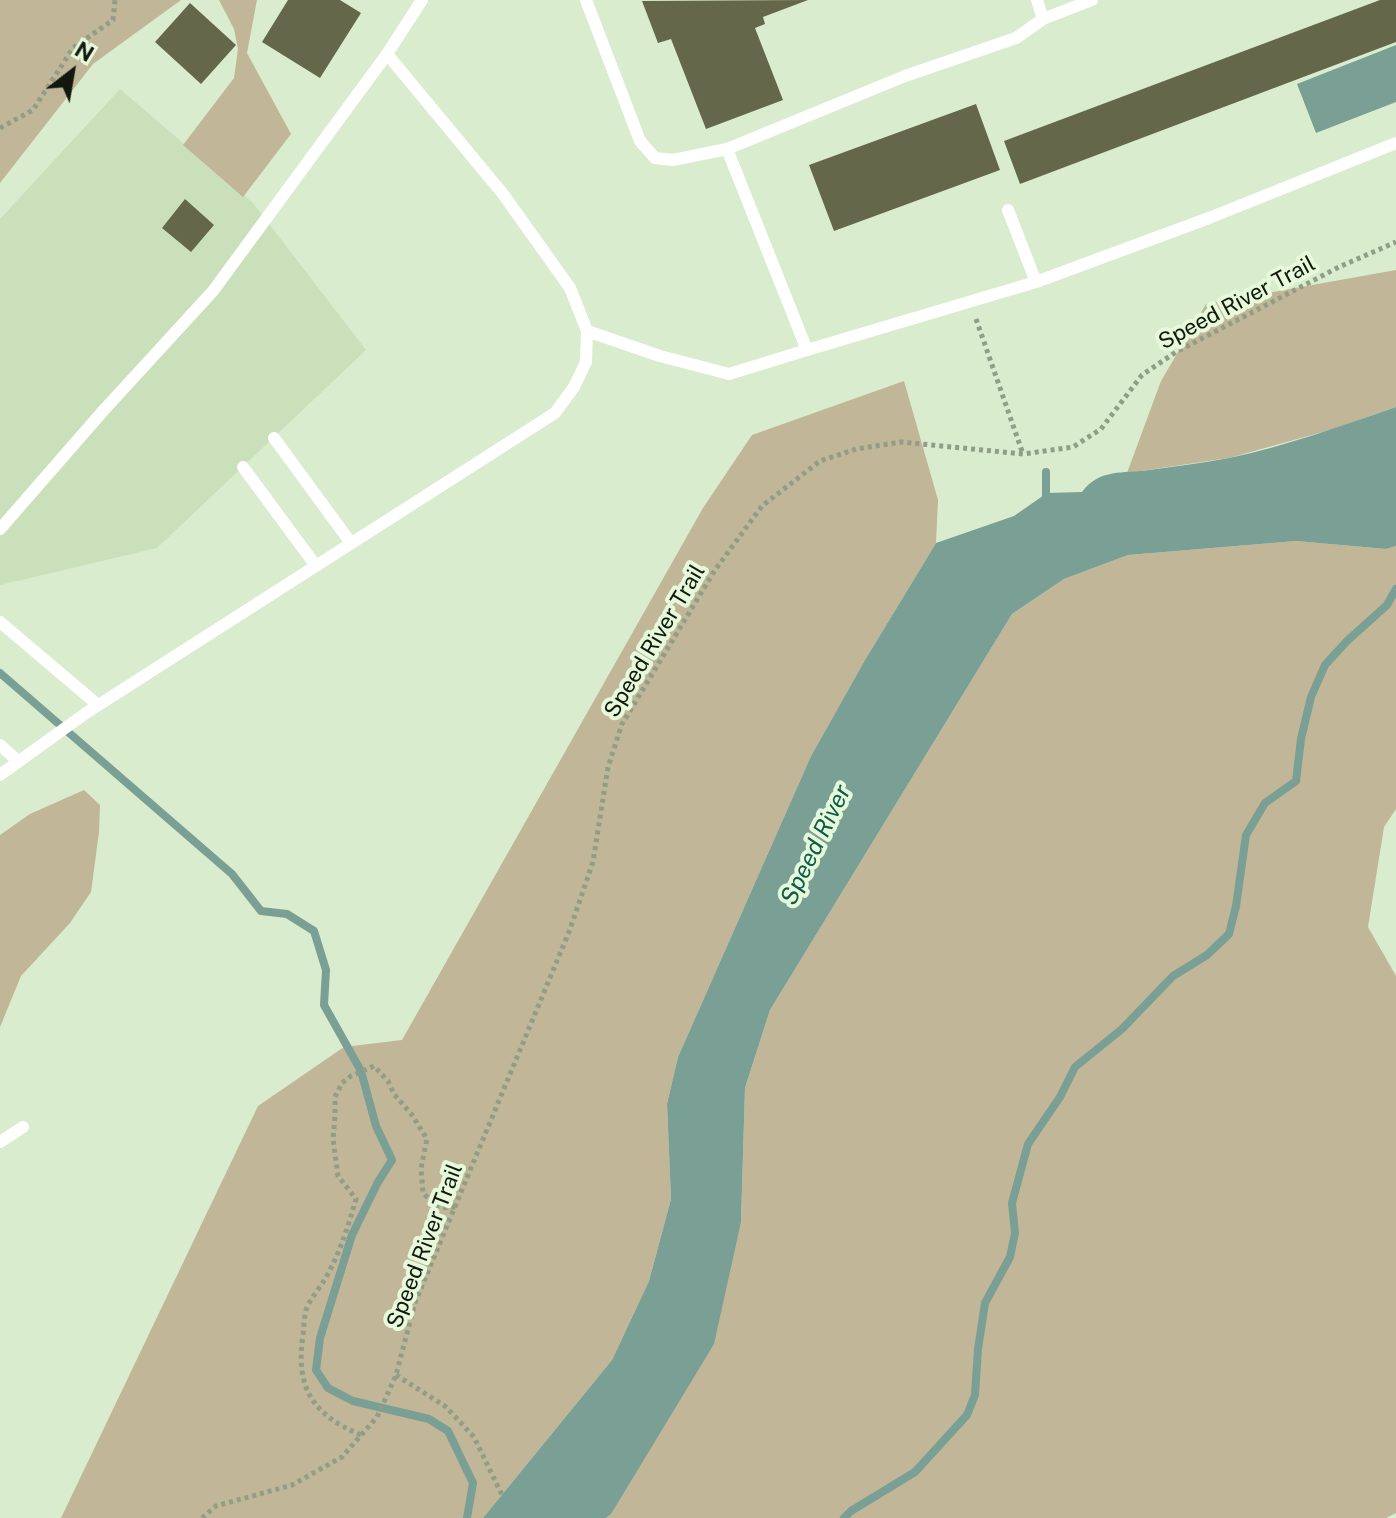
<!DOCTYPE html>
<style>
body{margin:0}
#map{position:relative;width:1396px;height:1518px;overflow:hidden;background:#d9eccd;font-family:"Public Sans",sans-serif}
canvas{display:block}
.north{position:absolute;left:32px;top:32px;width:80px;height:80px;-webkit-text-stroke:6px #e6f9da;paint-order:stroke;rotate:31deg;font-size:22px;font-weight:700;line-height:32px;text-align:center;color:#12180d}
.north::after{content:'';display:block;margin:auto;width:28px;height:36px;background:#12180d;clip-path:polygon(50% 0,100% 100%,50% 72%,0 100%)}
</style>
<div id="map">
<canvas width="1396" height="1518"></canvas>
<div class="north">N</div>
</div>
<script>
const context = document.querySelector('canvas').getContext('2d');
context.lineJoin = 'round';
function paint(path, color) { context.fillStyle = color; context.fill(path, 'evenodd'); }
function trace(path, color, width, dash) { context.strokeStyle = color; context.lineWidth = width; context.lineCap = dash ? 'butt' : 'round'; context.setLineDash(dash || []); context.stroke(path); }
function drawText(font, color, halo, rows, align = 'center') {
  context.font = font + ' "Public Sans",sans-serif'; context.lineWidth = 8; context.setLineDash([]); context.textBaseline = 'middle'; context.strokeStyle = halo; context.fillStyle = color; for (const [text, x, y, turn = 0] of rows) {
    context.save(); context.translate(x, y); context.rotate((+turn || 0) * Math.PI / 180); context.textAlign = isNaN(turn) ? turn : align; if (halo) context.strokeText(text, 0, 0); context.fillText(text, 0, 0); context.restore();
  }
}
paint(new Path2D(`
 M120,89L253,203L366,350L157,548L0,585V219Z`), '#cae0bb');
paint(new Path2D(`
 M0,0H181L93,64L0,183Z
 M219,0H257L247,53L291,134L243,197L183,145L234,78L238,49L234,29Z
 M1396,270V407L1330,430L1229,458L1127,473L1161,381L1206,304Z
 M904,381L938,500L936,543L865,660L811,756L678,1057L667,1104L671,1199L649,1281L612,1360L483,1518H61L258,1106L344,1047L402,1040L703,508L752,435Z
 M1296,541L1386,549L1396,546V809L1384,827L1368,927L1396,976V1513L1386,1518H606L611,1514L741,1222L745,1088L770,1010L1012,614L1064,579L1128,555Z
 M84,790L100,805L99,832L91,892L70,923L21,976L0,1027V835L30,814Z`), '#c1b698');
paint(new Path2D(`
 M1396,45V102L1316,133L1297,84Z
 M1396,407V546L1386,549L1296,541L1128,555L1064,579L1012,614L770,1010L745,1088L741,1222L714,1344L611,1514L606,1518H483L612,1360L649,1281L671,1199L667,1104L678,1057L811,756L865,660L936,543L1014,516L1047,493L1082,492C1100,468 1123,474 1149,470C1176,466 1203,463 1229,458C1286,446 1341,426 1396,407Z`), '#7a9f95');
trace(new Path2D(`
 M1046,503V472
 M0,673L232,874L261,911L287,914L314,931L326,970L324,1005L361,1071L376,1126L392,1160L378,1182L352,1235L320,1338L316,1370L328,1388L353,1401L429,1419L448,1431L473,1483L467,1518
 M844,1518L851,1511L915,1472L967,1415L975,1395L978,1349L985,1303L1010,1257L1015,1233L1012,1203L1028,1144L1060,1097L1075,1067L1122,1029L1173,976L1207,955L1229,934L1236,906L1246,835L1265,803L1296,781L1301,739L1311,697L1325,665L1347,641L1387,605L1396,589`), '#7a9f95', 8);
paint(new Path2D(`
 M288,0H340L361,13L320,78L262,42Z
 M808,0L763,17L765,24L755,28L783,100L706,129L671,39L658,43L642,1Z
 M1380,0H1396V42L1020,184L1004,141Z
 M190,3L236,45L201,84L155,42Z
 M976,104L1000,170L834,231L809,165Z
 M185,199L214,225L191,252L162,228Z`), '#64674a');
trace(new Path2D(`
 M0,128L33,110L73,48L113,20L115,0
 M976,319L1023,454
 M396,1375L445,1406L474,1437L502,1495
 M361,1435C313,1415 295,1388 303,1335C304,1327 304,1318 306,1310C310,1299 319,1289 325,1279C340,1253 348,1227 356,1199L338,1176L333,1139L335,1116V1097L342,1083L351,1076L374,1066L388,1081L394,1094L412,1115L427,1139L421,1168L423,1193L438,1208L456,1207
 M202,1518L216,1506L292,1485L342,1457L377,1417L396,1375L415,1303L569,932L593,862L608,767L622,724L715,570L762,506L820,461L856,449L901,442L1023,454L1073,447L1101,429L1142,375L1176,352L1339,267L1396,242`), '#909e87', 5, [4, 4]);
trace(new Path2D(`
 M586,0L640,141L655,158L673,160L727,149
 M1037,0L1043,19L1016,38L905,76L727,149L807,350L1036,282L1209,218L1396,143
 M1043,19L1092,0
 M387,54L503,194L570,288L587,331L660,356L729,374L807,350
 M1008,210L1036,282
 M274,438L351,543
 M243,467L316,566
 M0,529L103,411L213,291L387,54L422,0
 M0,622L98,705
 M0,745L18,761
 M0,775L86,713L555,413L574,387L586,362L587,331
 M0,1142L23,1127`), '#fff', 12);
drawText('22px', '#12180d', '#e6f9da', [
 ["Speed River Trail",1237,303,-28],
 ["Speed River Trail",655,641,-59],
 ["Speed River Trail",425,1246,-69]
]);
drawText('italic 24px', '#0f5b4c', '#e6f9da', [
 ["Speed River",816,845,-64]
]);
</script>
